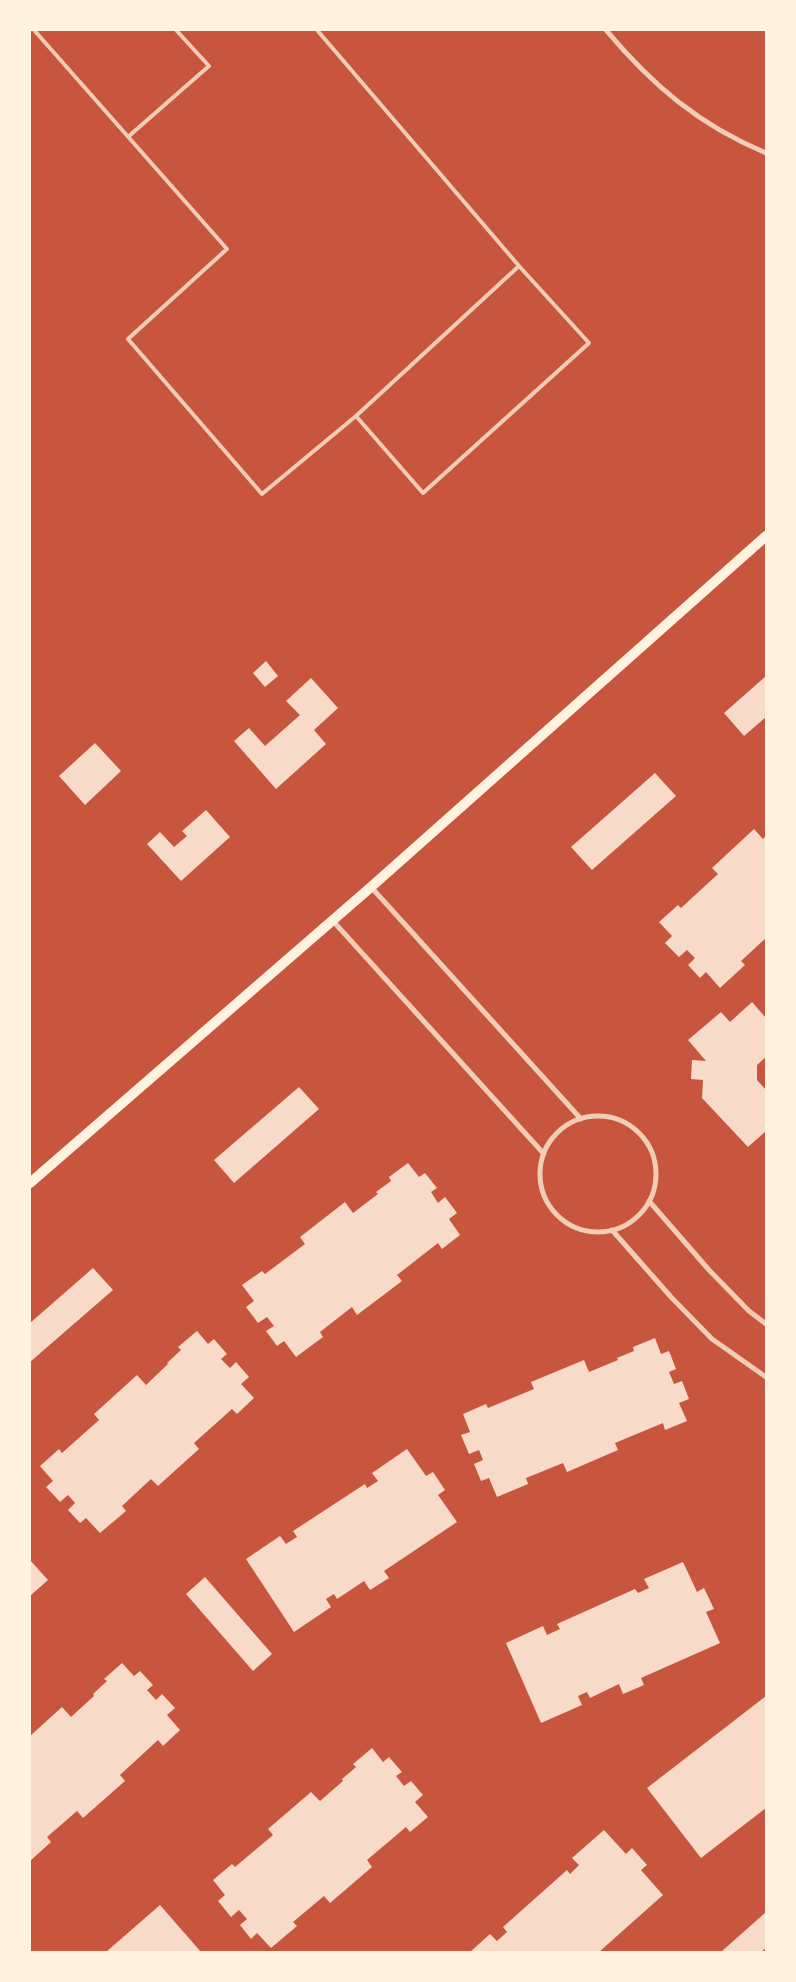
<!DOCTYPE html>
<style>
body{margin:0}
#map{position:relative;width:796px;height:1982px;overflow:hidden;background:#c8553d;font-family:"Source Serif 4",serif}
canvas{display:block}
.frame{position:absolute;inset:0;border:31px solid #fff3e0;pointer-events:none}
</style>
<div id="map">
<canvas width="796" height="1982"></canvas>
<div class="frame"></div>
</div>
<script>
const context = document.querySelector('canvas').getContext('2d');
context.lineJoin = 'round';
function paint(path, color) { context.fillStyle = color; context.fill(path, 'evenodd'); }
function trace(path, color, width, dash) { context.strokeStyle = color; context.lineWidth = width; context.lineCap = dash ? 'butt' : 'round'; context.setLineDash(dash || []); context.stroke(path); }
paint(new Path2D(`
 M266,661L278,676L265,687L253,673Z
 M766,676V717L744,736L724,713Z
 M311,678L338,708L314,730L326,744L276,789L234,741L249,728L265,746L300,715L286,701Z
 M95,743L121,771L85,805L59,776Z
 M655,773L676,796L592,870L571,847Z
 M206,810L230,837L181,881L147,844L160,832L174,847L187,836L182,831Z
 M754,829L763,839L766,836V938L741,961L745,965L720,988L706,972L700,978L688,965L695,958L687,950L679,957L665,943L672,936L659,922L678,905L681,908L718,874L712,868Z
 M752,1002L766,1018V1057L757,1065V1080L766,1090V1131L748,1147L702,1098L703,1080L691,1079L692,1060L706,1061L688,1040L721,1012L730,1022Z
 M299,1087L319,1109L234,1183L214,1160Z
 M408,1163L419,1177L425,1173L437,1188L431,1192L438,1203L445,1197L457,1213L449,1219L460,1235L442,1249L438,1243L397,1275L402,1281L357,1315L352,1307L320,1332L323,1337L296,1357L284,1341L277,1346L266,1331L274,1326L267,1317L258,1323L246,1307L254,1301L242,1285L262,1271L265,1274L305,1244L300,1237L345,1202L353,1213L378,1194L376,1192L391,1181L389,1177Z
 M93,1268L113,1290L30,1362V1323Z
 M197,1331L208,1344L214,1339L227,1354L221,1359L230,1368L236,1362L249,1377L241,1384L254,1398L237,1414L232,1409L194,1443L199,1449L158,1486L151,1479L122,1506L126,1511L100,1533L86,1518L80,1523L68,1510L75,1503L68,1495L60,1502L46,1487L53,1481L40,1466L59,1449L62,1453L99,1420L94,1414L137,1375L146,1385L168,1364L167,1363L181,1350L178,1347Z
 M655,1338L661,1354L669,1351L676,1369L669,1372L674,1384L682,1381L689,1399L679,1403L687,1421L665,1430L663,1423L615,1443L618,1450L567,1472L563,1463L526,1478L528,1484L497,1497L489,1478L481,1481L474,1464L483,1460L479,1450L469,1454L461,1435L470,1432L463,1414L486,1404L488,1408L534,1389L531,1382L584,1360L589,1372L618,1360L617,1358L634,1351L633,1347Z
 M407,1449L426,1476L433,1472L445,1490L438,1495L457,1522L384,1571L389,1578L370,1590L364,1581L337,1599L334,1594L326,1599L331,1607L294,1632L246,1559L280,1536L286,1544L297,1537L293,1531L365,1484L367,1488L378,1481L372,1473Z
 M30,1560L48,1580L30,1596Z
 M683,1562L697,1592L704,1588L714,1609L706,1612L720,1643L641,1678L644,1685L623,1694L619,1684L590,1698L587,1692L578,1696L582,1705L541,1723L506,1643L543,1626L547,1635L560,1629L557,1624L635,1589L638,1593L649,1588L644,1579Z
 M205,1577L272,1654L253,1671L186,1594Z
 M122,1663L134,1676L140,1671L153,1685L147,1690L156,1700L162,1694L175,1708L167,1715L180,1730L163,1746L158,1740L120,1775L125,1781L83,1818L77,1811L47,1837L51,1842L30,1861V1736L62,1707L71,1717L94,1696L93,1694L107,1681L104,1679Z
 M766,1696V1808L701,1858L647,1788Z
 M372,1748L383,1762L389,1757L402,1772L396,1776L404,1786L411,1781L423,1795L415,1802L428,1817L410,1832L406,1827L367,1860L372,1867L330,1903L324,1896L293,1922L297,1926L271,1948L257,1933L251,1939L240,1925L247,1919L239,1910L231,1917L218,1901L225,1895L213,1880L232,1864L235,1867L273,1835L268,1829L311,1792L320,1801L343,1781L342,1779L356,1767L353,1764Z
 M604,1830L626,1854L632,1848L647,1865L641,1870L663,1895L599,1952H470L490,1934L497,1941L507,1932L503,1927L567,1870L570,1874L579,1865L572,1858Z
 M160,1905L201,1952H106Z
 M766,1912V1948L761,1952H721Z`), '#f7dbc8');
trace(new Path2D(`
 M34,30L227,249L128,339L262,494L356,416L519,266L317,30
 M129,136L209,66L176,30
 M356,416L423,493L589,343L519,266`), '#f1ccb7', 4);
trace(new Path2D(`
 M606,30C652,85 699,125 766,153
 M371,887L581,1119
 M333,921L544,1154
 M540 1174a58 58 0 1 1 116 0a58 58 0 1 1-116 0Z
 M649,1201L709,1270L749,1311L766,1324
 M612,1230L671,1297L712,1339L766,1377`), '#f1ccb7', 5);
trace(new Path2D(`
 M30,1183L371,887L766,536`), '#fff3e0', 10);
</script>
